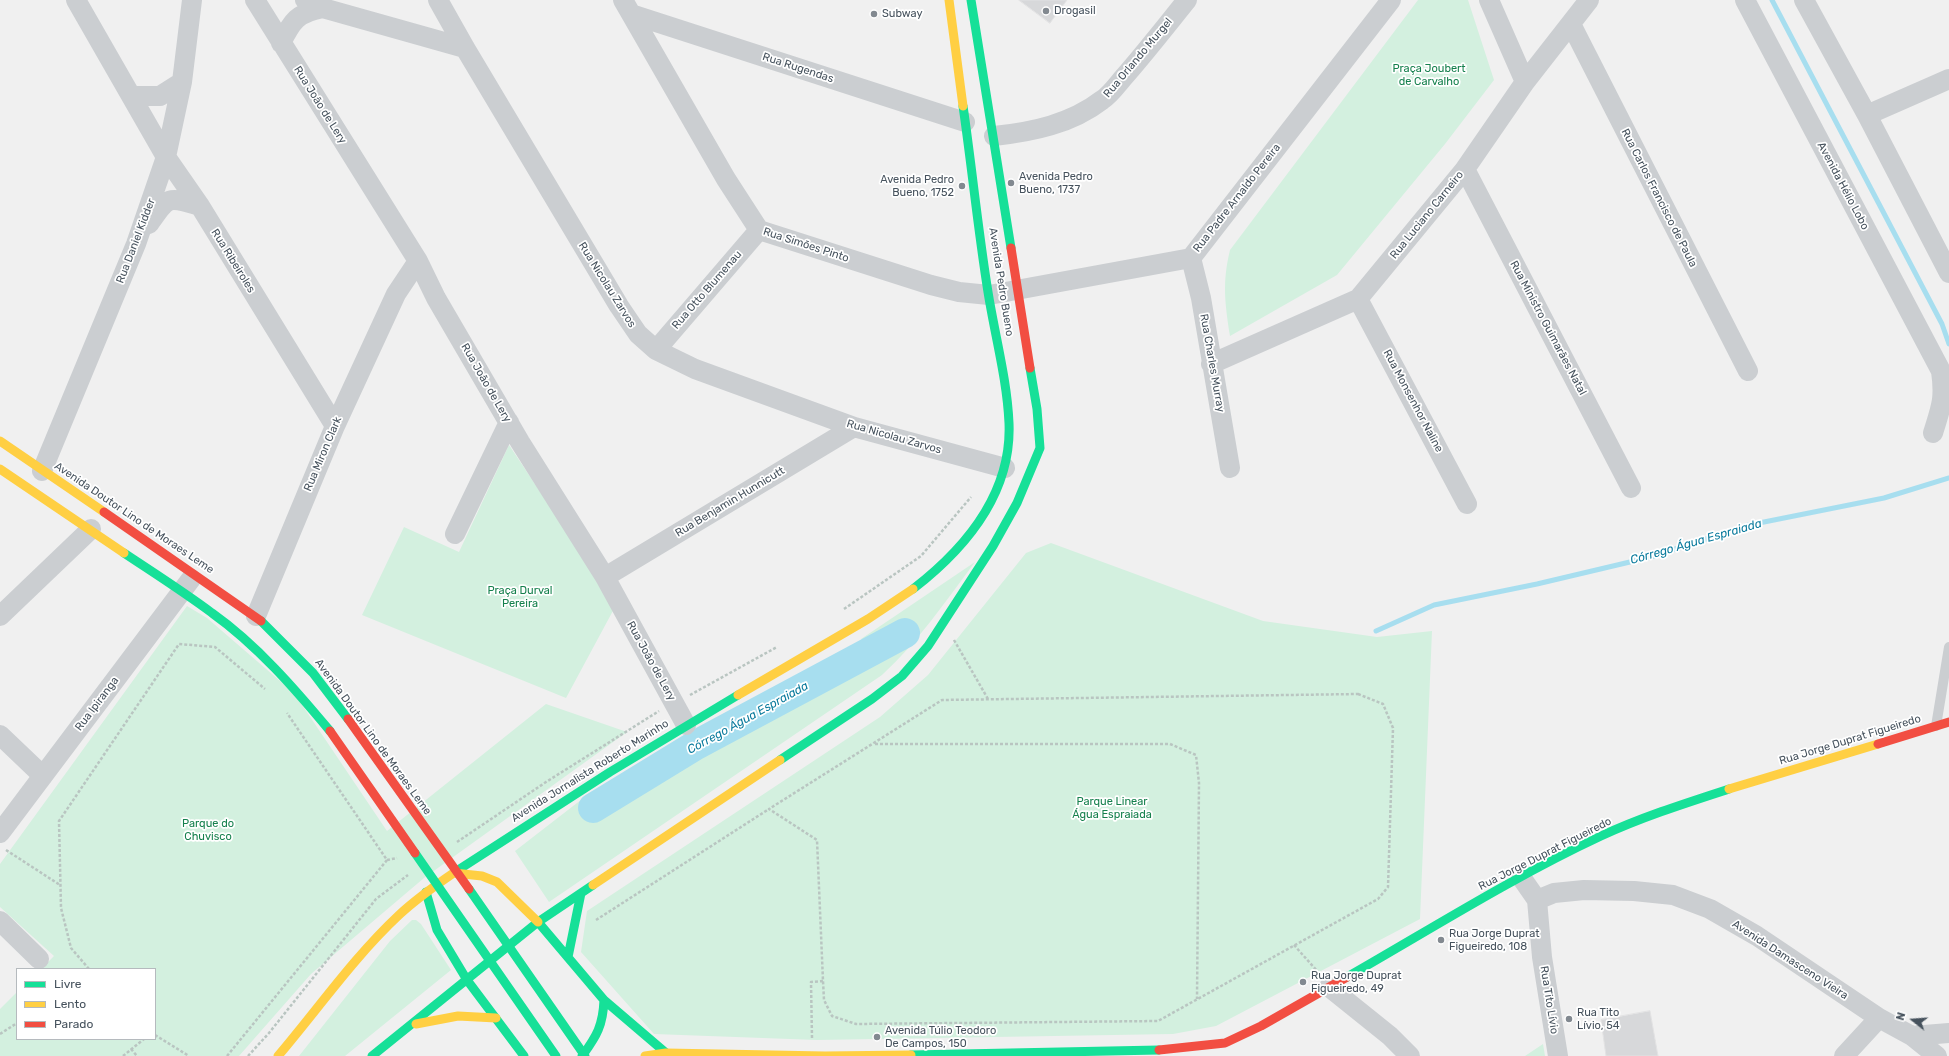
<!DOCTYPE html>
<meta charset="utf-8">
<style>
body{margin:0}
#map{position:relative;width:1949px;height:1056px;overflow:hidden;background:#f0f0f0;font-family:Rubik,sans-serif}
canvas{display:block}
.legend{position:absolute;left:16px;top:968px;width:140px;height:72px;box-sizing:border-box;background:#fff;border:1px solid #b5babe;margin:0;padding:5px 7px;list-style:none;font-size:12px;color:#46525d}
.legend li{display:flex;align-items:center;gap:8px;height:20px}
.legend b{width:20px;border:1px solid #b5babe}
.north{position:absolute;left:1893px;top:1000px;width:40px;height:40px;-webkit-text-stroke:3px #fff;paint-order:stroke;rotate:287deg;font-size:11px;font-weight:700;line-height:16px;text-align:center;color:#46525d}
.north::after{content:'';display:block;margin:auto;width:14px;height:18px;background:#46525d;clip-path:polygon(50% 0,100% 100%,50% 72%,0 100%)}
</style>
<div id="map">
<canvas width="1949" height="1056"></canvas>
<ul class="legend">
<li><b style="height:5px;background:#16e098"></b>Livre</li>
<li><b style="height:5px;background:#ffcf43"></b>Lento</li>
<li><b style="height:5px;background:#f24e42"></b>Parado</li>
</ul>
<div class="north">N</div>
</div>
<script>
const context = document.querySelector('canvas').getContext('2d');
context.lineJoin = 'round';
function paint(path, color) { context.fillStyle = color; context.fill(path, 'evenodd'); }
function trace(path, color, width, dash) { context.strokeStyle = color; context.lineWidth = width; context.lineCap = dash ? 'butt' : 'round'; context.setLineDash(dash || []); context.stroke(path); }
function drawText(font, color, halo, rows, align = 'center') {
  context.font = font + ' Rubik,sans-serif'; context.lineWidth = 3.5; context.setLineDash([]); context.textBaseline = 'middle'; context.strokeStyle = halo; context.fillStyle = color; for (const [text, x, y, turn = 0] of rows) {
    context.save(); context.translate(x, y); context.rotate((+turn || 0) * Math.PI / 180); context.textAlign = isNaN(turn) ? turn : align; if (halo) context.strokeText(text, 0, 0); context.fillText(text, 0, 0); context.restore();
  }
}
paint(new Path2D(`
 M1418,0H1468L1494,80L1445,144L1337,275L1230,336C1225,303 1222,283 1230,250Z
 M509,445L599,580L615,607L566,698L362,615L404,527L459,552Z
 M1051,543L1263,621L1377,637L1432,631L1420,919L1216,1026L1173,1034L817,1040L654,1034L581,952L587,911L880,717L928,675L1026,553Z
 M975,562C945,602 919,641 882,675L549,902L515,851L586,796L599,816C698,750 804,698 909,643L900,623L868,642L861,639Z
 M187,606L207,618L294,693L387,831L546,704L627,732L424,878L311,974L239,1056H0V1009L17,992V1039H155V969H41L54,956L0,907V864Z
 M412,920H416L421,924L451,970L345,1056H299L390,941Z
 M1543,1044L1545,1056H1525Z`), '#d3f0df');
trace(new Path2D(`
 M1772,0L1942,324L1949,344
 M1376,631L1434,605L1537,584L1651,557L1749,525L1884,498L1949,478`), '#a7deef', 5);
trace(new Path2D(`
 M593,808L696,745L905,633`), '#a7deef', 30);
const building = new Path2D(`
 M1019,0H1067L1050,23Z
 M1650,1011L1658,1056H1606L1601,1020Z`);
paint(building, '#d7d8da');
trace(building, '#e2e2e3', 1);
trace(new Path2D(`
 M844,609L921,556L971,497
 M954,640L988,699
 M1358,694L1383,704L1393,728L1388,887L1378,899L1158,1021L856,1024L832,1016L824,1000L823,981L817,840L769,809L942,700Z
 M690,695L777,647
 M875,744H1170L1196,755L1199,783L1197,999
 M457,842L546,782L659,711
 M6,850L60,885
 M387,860L397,858
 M596,920L769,809
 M1294,945L1318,972
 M89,969L71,948L61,908L59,821L179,644L215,647L265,689
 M0,1034L17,1023
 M155,1035L189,1056
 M812,1038L811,982L823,981
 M131,1049L137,1056
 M123,1056L144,1039
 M227,1056L387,860L287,713
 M248,1056L269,1033L376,899L408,875`), '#b9c5c1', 2.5, [3, 2]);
trace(new Path2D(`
 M1936,726L1949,647`), '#cbced1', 10);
trace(new Path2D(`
 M76,0L166,157L200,206L335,426
 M255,0L418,261L436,298L520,442L605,577L686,725
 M305,0L323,8L465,48
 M438,0L465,48L619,306L638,334L656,350L695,369L854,427L1005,468
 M623,0L726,179L759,230L931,285L959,292L989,295L1191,258L1391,0
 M1489,0L1525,82
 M1745,0L1941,371C1945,399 1941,407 1933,433
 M1804,0L1867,115L1949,273
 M631,14L965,122
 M1571,24L1748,371
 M281,43C292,21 297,13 323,8
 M133,96H160L182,82
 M1867,115L1949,79
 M994,136C1032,132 1071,124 1102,100C1110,95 1117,85 1123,78C1145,53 1166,26 1187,0
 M1465,169L1631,488
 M149,224C168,196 167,196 200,206
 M1191,258L1201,298L1230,468
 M1358,299L1467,504
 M656,350L759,230
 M1211,364L1358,299L1465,169L1525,82L1589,0
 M42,471L136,244L166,157L182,82L192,0
 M455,534L509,422
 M605,577L854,427
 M0,616L91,529
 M256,616L335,426L396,294L418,261
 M0,735L43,776
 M0,833L191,579
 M1521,877L1537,900L1542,957L1558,1056
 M1537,900L1554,893L1584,890L1634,891L1673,895L1710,909L1757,936L1879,1018L1912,1036L1937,1056
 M0,921L39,959
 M1329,987L1390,1036L1410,1056
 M1912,1036L1949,1033
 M1844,1056L1879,1018`), '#cbced1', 20);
trace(new Path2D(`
 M971,0L1011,248
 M124,553C154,573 184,592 212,613C257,645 295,689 330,731
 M913,589C966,548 1012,494 1009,423C1007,379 995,336 988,292C978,230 972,168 963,106
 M261,621L313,673L348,719
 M780,760L872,699L902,676L928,646L993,546L1017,503L1040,448L1037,409L1030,368
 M455,872L610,772L738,695
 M426,892L437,930L467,980
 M538,922L604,1000L666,1053
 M568,957L581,893
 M1347,977C1431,929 1513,877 1601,836C1642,817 1686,803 1729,789
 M467,980L524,1056
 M911,1055L1159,1050
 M372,1056L538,922L593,885
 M582,1056C597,1036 603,1025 604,1000`), '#16e098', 9);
trace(new Path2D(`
 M949,0L963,106
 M0,441L104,512
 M0,469L124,553
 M738,695L868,619L913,589
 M1729,789L1878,744
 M454,873L482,876L497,882L538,922
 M593,885L780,760
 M416,1024L458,1016L496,1018
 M278,1056C318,1009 354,957 399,915C416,899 436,885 455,872
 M645,1056L666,1053L825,1056L911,1055`), '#ffcf43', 9);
trace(new Path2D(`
 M1011,248L1030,368
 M104,512L261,621
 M1878,744L1949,722
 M1159,1050L1225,1043L1261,1026L1347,977`), '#f24e42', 9);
trace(new Path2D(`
 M415,853L556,1056
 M469,889L585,1056`), '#16e098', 9);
trace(new Path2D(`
 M348,719L469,889
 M330,731L415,853`), '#f24e42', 9);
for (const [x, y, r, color] of [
 [1046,11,4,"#828990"],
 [874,14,4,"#828990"],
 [1011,183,4,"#828990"],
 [962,186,4,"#828990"],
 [1441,940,4,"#828990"],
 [1303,982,4,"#828990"],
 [1569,1019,4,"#828990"],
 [877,1037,4,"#828990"]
]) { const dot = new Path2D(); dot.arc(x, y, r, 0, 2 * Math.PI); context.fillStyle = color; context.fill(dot); trace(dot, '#fff', 1.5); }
drawText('11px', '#46525d', '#fff', [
 ["Drogasil",1054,11],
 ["Subway",882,14],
 ["Avenida Pedro",1019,177],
 ["Bueno, 1737",1019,190],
 ["Avenida Pedro",954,180,"right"],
 ["Bueno, 1752",954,193,"right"],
 ["Rua Jorge Duprat",1449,934],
 ["Figueiredo, 108",1449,947],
 ["Rua Jorge Duprat",1311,976],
 ["Figueiredo, 49",1311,989],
 ["Rua Tito",1577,1013],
 ["Lívio, 54",1577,1026],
 ["Avenida Túlio Teodoro",885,1031],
 ["De Campos, 150",885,1044]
], 'left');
drawText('11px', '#46525d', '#fff', [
 ["Rua Orlando Murgel",1138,58,-50],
 ["Rua Rugendas",798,68,18],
 ["Rua João de Lery",320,105,58],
 ["Avenida Hélio Lobo",1843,186,62],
 ["Rua Padre Arnaldo Pereira",1237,198,-52],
 ["Rua Carlos Francisco de Paula",1659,198,63],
 ["Rua Luciano Carneiro",1427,215,-51],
 ["Rua Daniel Kidder",136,241,-69],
 ["Rua Simões Pinto",806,245,18],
 ["Rua Ribeiroles",233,261,58],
 ["Avenida Pedro Bueno",1001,282,81],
 ["Rua Nicolau Zarvos",607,285,58],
 ["Rua Otto Blumenau",707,290,-49],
 ["Rua Ministro Guimarães Natal",1548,328,62],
 ["Rua Charles Murray",1212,363,80],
 ["Rua João de Lery",486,383,60],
 ["Rua Monsenhor Naline",1413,401,62],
 ["Rua Nicolau Zarvos",894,437,16],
 ["Rua Miron Clark",323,454,-67],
 ["Rua Benjamin Hunnicutt",730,502,-31],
 ["Avenida Doutor Lino de Moraes Leme",134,518,34],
 ["Rua João de Lery",651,661,61],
 ["Rua Ipiranga",97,704,-53],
 ["Avenida Doutor Lino de Moraes Leme",373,737,54],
 ["Rua Jorge Duprat Figueiredo",1850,740,-17],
 ["Avenida Jornalista Roberto Marinho",590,771,-32],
 ["Rua Jorge Duprat Figueiredo",1545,854,-27],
 ["Avenida Damasceno Vieira",1790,960,33],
 ["Rua Tito Lívio",1549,1000,81]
]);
drawText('11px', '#15804d', '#fff', [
 ["Praça Joubert",1429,69],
 ["de Carvalho",1429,82],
 ["Praça Durval",520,591],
 ["Pereira",520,604],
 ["Parque Linear",1112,802],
 ["Água Espraiada",1112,815],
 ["Parque do",208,824],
 ["Chuvisco",208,837]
]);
drawText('italic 12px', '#0a7b9d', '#fff', [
 ["Córrego Água Espraiada",1696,542,-16],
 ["Córrego Água Espraiada",748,718,-29]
]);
</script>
